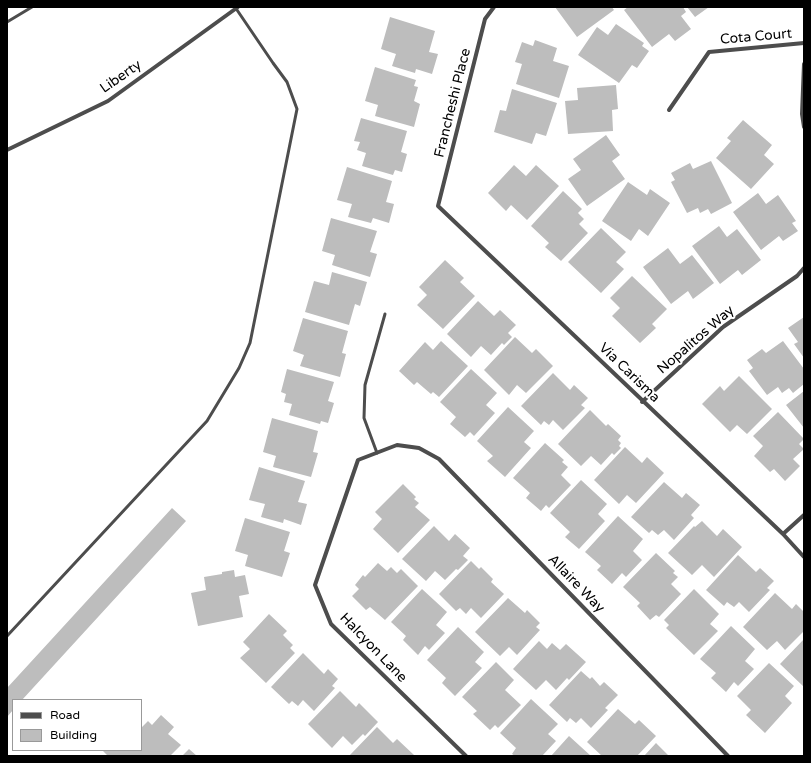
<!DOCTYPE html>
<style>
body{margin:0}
#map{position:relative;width:811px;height:763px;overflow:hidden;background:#fff;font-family:"Varela Round",sans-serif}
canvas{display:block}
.frame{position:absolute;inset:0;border:8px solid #000;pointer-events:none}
.legend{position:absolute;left:12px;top:699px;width:130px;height:52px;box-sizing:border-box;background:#fff;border:1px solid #999;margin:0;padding:5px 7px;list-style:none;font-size:12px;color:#000}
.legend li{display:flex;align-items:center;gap:8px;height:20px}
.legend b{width:20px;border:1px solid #999}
</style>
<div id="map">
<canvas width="811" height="763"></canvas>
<div class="frame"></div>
<ul class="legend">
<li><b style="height:5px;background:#4d4d4d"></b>Road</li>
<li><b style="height:11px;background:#bdbdbd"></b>Building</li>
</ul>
</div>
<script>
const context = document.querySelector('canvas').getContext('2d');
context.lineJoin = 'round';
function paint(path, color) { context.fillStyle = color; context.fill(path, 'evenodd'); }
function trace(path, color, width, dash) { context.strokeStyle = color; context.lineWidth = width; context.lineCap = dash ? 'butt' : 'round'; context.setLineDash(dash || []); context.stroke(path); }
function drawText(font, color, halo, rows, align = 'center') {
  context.font = font + ' "Varela Round",sans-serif'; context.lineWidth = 4; context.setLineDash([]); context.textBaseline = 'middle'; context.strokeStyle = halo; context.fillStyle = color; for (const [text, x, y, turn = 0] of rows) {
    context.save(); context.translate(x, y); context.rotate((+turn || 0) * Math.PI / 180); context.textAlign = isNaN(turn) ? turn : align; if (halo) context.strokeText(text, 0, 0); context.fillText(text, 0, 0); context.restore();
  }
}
paint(new Path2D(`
 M555,7H612L614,10L577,37Z
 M628,7H683L686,12L681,16L691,29L675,41L669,34L652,47L624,10Z
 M687,7H709L695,17Z
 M390,17L435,31L429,52L438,54L432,74L416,69L415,73L392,66L396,54L381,49Z
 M616,24L644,43L642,46L649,51L637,68L632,65L619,83L578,55L597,27L608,35Z
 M535,40L557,48L553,61L569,66L559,98L516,84L522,64L515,62L522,42L533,46Z
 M375,67L416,80L414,86L418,87L414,101L420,104L414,127L375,116L378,105L365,101Z
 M616,85L618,109L612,110L613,131L568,134L565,101L578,100L577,88Z
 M512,89L557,103L546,136L536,133L532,144L494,132L500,110L506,111Z
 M361,118L407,131L401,152L407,154L402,172L395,170L393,175L362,166L366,153L357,150L360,142L354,141Z
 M743,120L772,145L764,155L774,164L751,189L716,158L731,141L727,138Z
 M606,135L620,155L612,161L625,179L587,206L568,179L581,170L573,159Z
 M711,161L732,203L711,214L708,209L700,213L698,208L687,213L671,182L675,180L671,173L690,163L693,169Z
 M514,165L526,176L536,165L559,186L527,220L511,205L506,211L488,193Z
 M347,167L392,181L386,202L394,204L389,223L373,218L371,223L348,217L352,204L337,200Z
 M628,182L647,195L650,189L670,203L648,236L639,229L631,241L602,221Z
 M563,191L582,209L578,213L584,219L579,224L588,233L561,261L545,247L549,243L531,226Z
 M758,193L766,204L778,195L796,221L792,223L798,231L783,241L779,236L761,250L733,212Z
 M331,218L377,231L370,252L377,254L370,277L332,265L335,255L322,251Z
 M719,226L727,237L737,229L761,260L742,275L738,270L720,284L692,246Z
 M601,228L626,252L616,262L624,269L601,293L568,262Z
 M668,248L680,264L692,255L714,283L693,299L688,291L671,304L643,267Z
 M445,260L464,278L460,282L475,296L443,329L417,305L427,295L419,287Z
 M332,272L367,282L360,306L355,304L349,325L305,312L314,281L329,285Z
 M632,276L667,309L652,324L656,328L640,343L612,316L620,308L610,298Z
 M478,301L494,316L500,310L516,325L508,333L512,337L504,345L502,343L491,355L481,346L471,357L447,334Z
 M804,317V358L794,344L798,342L788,328Z
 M303,318L348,331L342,353L346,354L340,377L300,366L304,355L293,351Z
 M515,337L532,353L536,349L553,366L526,393L517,385L509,395L484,370Z
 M441,341L468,366L439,397L433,392L431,394L417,382L414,385L399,371L425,342L433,350Z
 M783,341L804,369V384L793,393L789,388L782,393L778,387L767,395L749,371L753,368L747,360L762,349L766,353Z
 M287,369L334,382L328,401L334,403L328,423L321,421L320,424L289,415L292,404L284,402L286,394L281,392Z
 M471,369L497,393L486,405L495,413L474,436L470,432L465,437L450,424L456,417L440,402Z
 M553,373L570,390L574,385L588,398L581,405L585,408L563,430L553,420L549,425L544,421L541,425L521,406Z
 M739,376L772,409L747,434L737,425L730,432L702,404L720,386L724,391Z
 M804,391V428L786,405Z
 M508,407L534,431L524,442L531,448L505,477L487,461L493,456L477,441Z
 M590,410L606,426L608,424L621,436L618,440L621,443L619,446L621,448L614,455L612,453L601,465L591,456L581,466L558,444Z
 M778,412L804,439L799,444L804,449L793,459L800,466L785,481L774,469L770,472L754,456L763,446L753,436Z
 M272,418L318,431L313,452L318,453L311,477L273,467L276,456L263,452Z
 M545,443L564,460L562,462L568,467L561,475L571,485L549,508L546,505L541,511L526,498L530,493L513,478Z
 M625,447L642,463L647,457L664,473L636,503L627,495L619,504L594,480Z
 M259,467L305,481L298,502L307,504L301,525L284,519L283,523L261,517L265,504L249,500Z
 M581,480L607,504L598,514L605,521L579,549L565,537L570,532L550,513Z
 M664,482L682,498L686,493L700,505L691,515L694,518L674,540L664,530L658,535L652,530L649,533L631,517Z
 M403,484L416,497L414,499L419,503L415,507L430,520L398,553L373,529L382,519L375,512Z
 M172,508L186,521L22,700H13V710L7,717V688Z
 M618,516L643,539L633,551L642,560L626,577L622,573L612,584L597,570L601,566L585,552Z
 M245,518L290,532L284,551L290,553L282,577L245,566L248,555L235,551Z
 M702,521L717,536L723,529L742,547L714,577L702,565L692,575L668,553L694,526L695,527Z
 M434,526L449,541L455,534L470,548L463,556L468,560L458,570L456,569L445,580L435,571L426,581L402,559Z
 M656,553L675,571L673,573L678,577L671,584L681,594L659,617L656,615L650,620L637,606L640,603L623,587Z
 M738,555L756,572L760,568L774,581L767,588L770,590L749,612L739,602L734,607L727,602L724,606L706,590Z
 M471,561L479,569L481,567L493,579L491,582L504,594L481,618L471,608L466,614L460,608L456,611L439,594Z
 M378,563L387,571L391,567L397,573L401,569L418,586L385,620L370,607L366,610L352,596L359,589L355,585L363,575L365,577Z
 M234,570L235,577L245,575L249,594L239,596L243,617L198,626L191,593L206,590L204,577L222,574V572Z
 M422,589L447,612L436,625L445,633L429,650L425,646L418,655L403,640L406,636L391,622Z
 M694,589L719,614L710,624L718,631L694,655L666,628L669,625L664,620Z
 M775,593L792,609L796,604L804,612V631L785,650L777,641L767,650L743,627Z
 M508,598L525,613L527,610L540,623L536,627L540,630L517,655L509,647L500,656L475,632Z
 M269,614L287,631L283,635L293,645L290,648L295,653L266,683L240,658L250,649L243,642Z
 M731,626L755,649L745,661L754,669L738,686L734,682L726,692L711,678L716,673L700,659Z
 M458,627L484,652L475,662L482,668L455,696L442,683L446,678L427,660Z
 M804,639V687L780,664Z
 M539,641L547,649L552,643L560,650L566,644L586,662L569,680L567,678L556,690L546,680L536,690L513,669Z
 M303,653L324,674L328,669L338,679L332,686L335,688L314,711L303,700L298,706L292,701L289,704L271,687Z
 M496,662L514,680L505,690L521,705L498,728L495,725L490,730L473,714L477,711L462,697Z
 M769,663L794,686L785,696L792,703L765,733L746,715L751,710L737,696Z
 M581,671L590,679L592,677L600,686L604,682L618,695L605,708L608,710L591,728L581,718L576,723L570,718L567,722L549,705Z
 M340,691L356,707L359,703L378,722L365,736L363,734L352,745L343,736L332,748L308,724Z
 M531,699L558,724L548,734L556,741L542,756H515L512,754L516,748L500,733Z
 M618,709L635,724L639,720L656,736L637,756H622L621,755L620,756H602L587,742Z
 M161,715L174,727L168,734L181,745L170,756H108L103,751L141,750V728L148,721L152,725Z
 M377,727L393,743L397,739L414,755L349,756Z
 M569,736L591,756H551Z
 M656,743L669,756H644Z
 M189,749L197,756H182Z`), '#bdbdbd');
trace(new Path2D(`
 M7,22L32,7
 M377,453L364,418L365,385L385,314
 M7,636L207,421L239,368L250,343L297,109L287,82L273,63L235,7`), '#4d4d4d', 3);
trace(new Path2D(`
 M494,7L485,19L438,206L783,534L804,557
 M804,64L802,114L804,127
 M669,110L709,52L804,43
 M7,150L108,101L238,7
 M642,402L723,327L797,276L804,268
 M783,534L804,515
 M466,756L331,624L315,585L358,460L397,445L419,448L439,459L728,756`), '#4d4d4d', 4);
drawText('14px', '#000', '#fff', [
 ["Cota Court",756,37,-5],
 ["Liberty",121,77,-35],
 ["Francheshi Place",453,103,-76],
 ["Nopalitos Way",696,340,-41],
 ["Via Carisma",629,373,44],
 ["Allaire Way",576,584,46],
 ["Halcyon Lane",373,648,46]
]);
</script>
